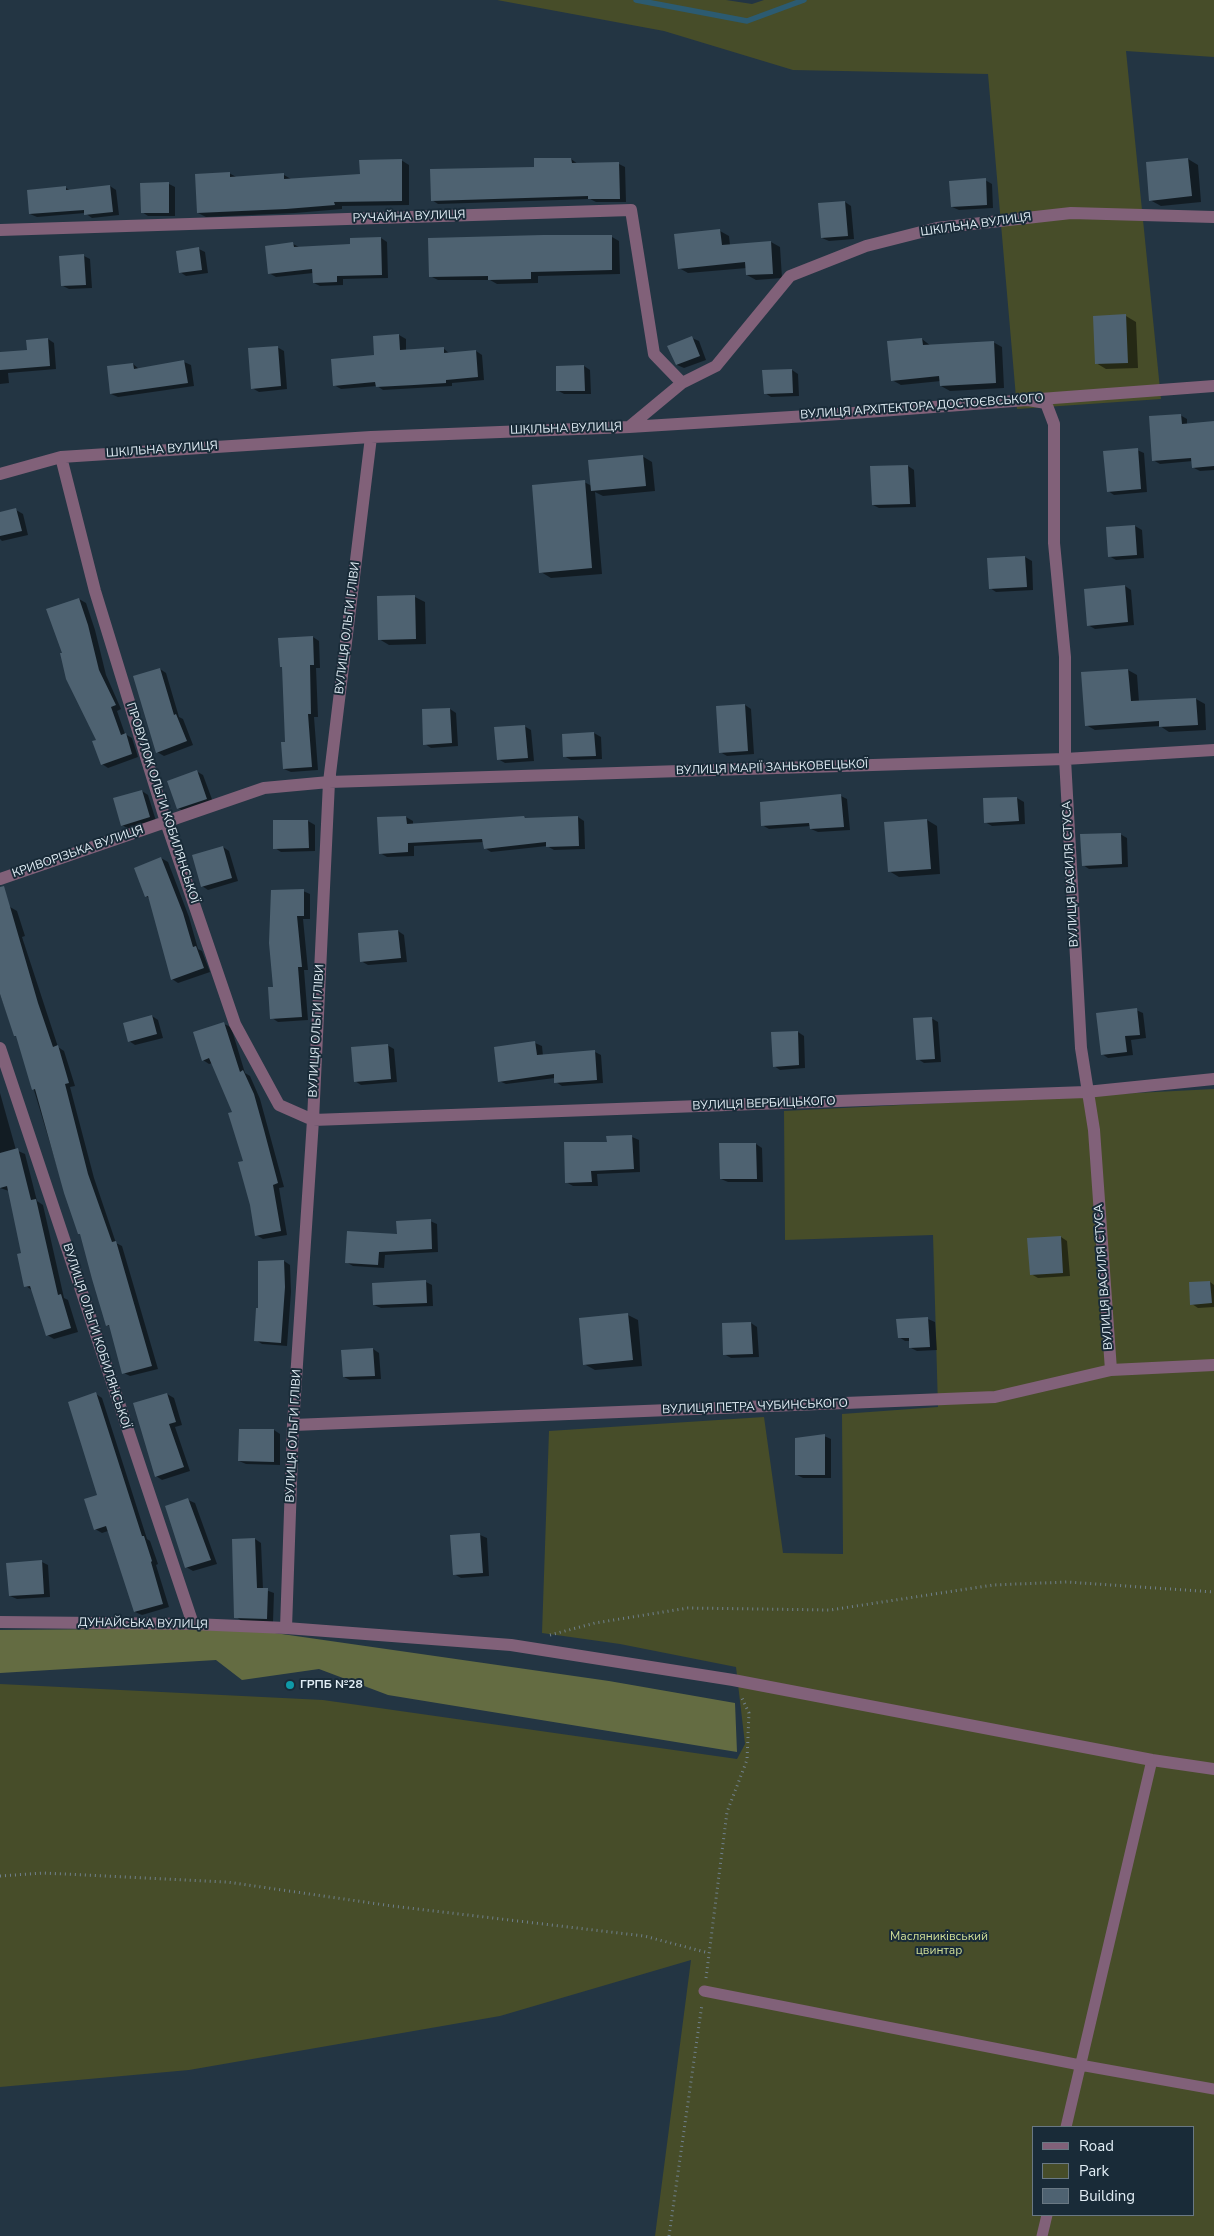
<!DOCTYPE html>
<meta charset="utf-8">
<style>
body{margin:0}
#map{position:relative;width:1214px;height:2236px;overflow:hidden;background:#233543;font-family:"Nunito Sans",sans-serif}
canvas{display:block}
.legend{position:absolute;left:1032px;top:2126px;width:162px;height:90px;box-sizing:border-box;background:#192b38;border:1px solid #697883;margin:0;padding:6px 9px;list-style:none;font-size:15px;color:#e0ecf4}
.legend li{display:flex;align-items:center;gap:10px;height:25px}
.legend b{width:25px;border:1px solid #697883}
</style>
<div id="map">
<canvas width="1214" height="2236"></canvas>
<ul class="legend">
<li><b style="height:6px;background:#816179"></b>Road</li>
<li><b style="height:14px;background:#474d29"></b>Park</li>
<li><b style="height:14px;background:#4e6271"></b>Building</li>
</ul>
</div>
<script>
const context = document.querySelector('canvas').getContext('2d');
context.lineJoin = 'round';
function paint(path, color) { context.fillStyle = color; context.fill(path, 'evenodd'); }
function trace(path, color, width, dash) { context.strokeStyle = color; context.lineWidth = width; context.lineCap = dash ? 'butt' : 'round'; context.setLineDash(dash || []); context.stroke(path); }
function drawText(font, color, halo, rows, align = 'center') {
  context.font = font + ' "Nunito Sans",sans-serif'; context.lineWidth = 4; context.setLineDash([]); context.textBaseline = 'middle'; context.strokeStyle = halo; context.fillStyle = color; for (const [text, x, y, turn = 0] of rows) {
    context.save(); context.translate(x, y); context.rotate((+turn || 0) * Math.PI / 180); context.textAlign = isNaN(turn) ? turn : align; if (halo) context.strokeText(text, 0, 0); context.fillText(text, 0, 0); context.restore();
  }
}
paint(new Path2D(`
 M497,0H726L752,4L764,0H1214V57L1126,51L1161,399L1017,409L988,74L793,70L664,31Z
 M1214,1089V2236H655L691,1960L500,2016L189,2070L0,2087V1684L323,1700L737,1759L745,1744L736,1667L620,1644L542,1633L549,1431L764,1417L783,1553L843,1554L842,1414L938,1407L933,1235L785,1240L784,1111ZM1033,2127H1193V2215H1033Z`), '#474d29');
paint(new Path2D(`
 M240,1628L609,1681L735,1703L737,1752L388,1695L319,1669L242,1680L216,1660L0,1673V1630Z`), '#646c42');
paint(new Path2D(`
 M571,159L578,164H619L625,167L626,202H596L590,199L438,204L432,200Z
 M1188,159L1198,165L1201,202L1161,206L1150,200Z
 M401,160L409,165V205L342,206V209L295,213L206,217L198,213L229,173L238,178L284,175L291,179L361,176Z
 M985,180L992,184L993,208L959,210L952,207Z
 M169,184L175,187V216H148L142,212Z
 M110,186L116,190L119,215L92,218L85,213L37,217L30,214L66,188L70,190Z
 M845,202L851,206L854,239L829,241L822,238Z
 M720,231L729,236L730,245L771,242L780,247L782,278L756,280L747,275V268L688,273L679,268Z
 M612,237L619,241L620,274L538,276V283L497,284L490,280H438L430,276Z
 M381,238L387,242L388,278L343,279V285L320,286L314,283L313,273L276,277L269,273L293,244L299,247L351,246Z
 M199,249L205,252L208,273L186,276L180,272Z
 M84,256L90,259L92,288L69,289L63,286Z
 M1126,316L1136,322L1138,368L1106,369L1096,363L1094,317Z
 M399,335L406,339V351L443,348L450,354L476,351L482,355L484,380L452,383V386L383,390L377,386L341,389L334,385L375,356L374,337Z
 M692,338L699,341L706,360L684,368L677,365L669,346Z
 M48,339L54,343L56,369L8,373L9,383L0,384V353L28,351Z
 M922,339L931,346L993,342L1002,347L1004,388L950,391L941,386V381L901,385L892,380Z
 M277,347L284,351L287,389L259,392L252,388Z
 M184,362L191,365L194,386L118,397L111,394L133,364L139,369Z
 M584,366L590,370L591,394H564L557,390Z
 M792,370L798,374L799,396L771,397L765,393Z
 M1180,415L1187,419V425L1214,422V470L1200,471L1194,468L1193,461L1160,464L1153,460Z
 M1137,450L1144,453L1147,492L1114,495L1108,491Z
 M642,456L652,462L655,491L603,496L595,492L602,574L551,578L541,572L584,482L592,486Z
 M908,466L914,470L916,507L879,508L873,505Z
 M16,510L23,514L28,535L2,541L0,539V513Z
 M1135,526L1142,530L1144,558L1116,560L1109,556L1107,528Z
 M1025,557L1032,561L1033,590L996,592L990,588Z
 M1125,586L1131,590L1134,625L1095,629L1088,625Z
 M378,597H415L425,602L426,644L389,645L379,639Z
 M79,599L86,603L95,630L106,675L121,709L117,711L125,734L132,738L138,757L108,768L102,764Z
 M313,637L319,641L320,668H316L318,717H314L318,770L291,772L284,769L286,743Z
 M160,669L166,673L179,717L183,719L193,745L164,756L157,752Z
 M1128,670L1137,675L1139,702L1196,699L1205,704L1206,730L1169,732L1160,726L1095,730L1086,725L1082,673Z
 M745,705L751,709L754,754L727,756L720,752Z
 M450,709L456,713L458,746L431,748L425,744Z
 M524,726L531,730L534,761L505,763L498,759Z
 M594,733L601,737L602,759L571,760L564,756Z
 M196,771L203,775L213,802L185,812L178,808Z
 M142,791L148,795L156,821L129,829L122,825Z
 M841,796L847,799L850,830L818,832L811,829V826L769,829L762,825Z
 M1017,798L1024,802L1025,824L992,826L985,822L984,800Z
 M406,817L413,821V825L524,817L527,819L578,817L584,821L585,849L554,850L547,846L491,852L485,848L484,842L414,846V856L387,857L380,853Z
 M927,820L937,826L940,874L899,877L889,871Z
 M308,821L315,825V851L281,852L275,848L274,822Z
 M1120,834L1127,838L1128,867L1089,869L1083,865Z
 M223,847L229,851L238,881L208,890L202,886Z
 M161,858L168,862L189,917L198,949L202,951L210,972L178,983L172,979L150,899L146,896Z
 M303,891L310,894V919H303L308,970H304L308,1020L278,1022L272,1018L275,988Z
 M10,907L17,911L25,936L22,937L58,1047L64,1051L75,1086L70,1087L94,1178L116,1243L122,1246L158,1369L130,1376L124,1373L111,1327L107,1325L82,1235L65,1193L18,1037L15,1036L0,994V911Z
 M398,931L404,935L407,962L368,965L361,961Z
 M1136,1010L1143,1013L1146,1038L1131,1040L1133,1055L1108,1058L1102,1054Z
 M152,1016L158,1020L163,1038L135,1045L129,1041Z
 M931,1018L938,1022L941,1062L924,1063L918,1059Z
 M224,1024L231,1027L245,1073L250,1076L260,1099L284,1187L279,1188L287,1235L263,1239L256,1235L245,1162L234,1113L213,1063L209,1064L203,1060Z
 M798,1032L804,1036L805,1068L780,1070L774,1066Z
 M535,1043L542,1046L543,1056L595,1052L601,1055L603,1083L562,1086L556,1082L555,1078L506,1084L499,1081Z
 M387,1045L394,1049L397,1082L361,1085L355,1081Z
 M0,1093L16,1150L25,1154L37,1201L43,1205L64,1298L68,1300L78,1332L54,1339L47,1335L33,1291L26,1286L22,1254L9,1191L0,1188Z
 M608,1137H632L639,1140L640,1172L597,1174L598,1186H573L566,1182L608,1143Z
 M756,1144L762,1148L763,1182H728L721,1179Z
 M430,1221L437,1224L438,1252L385,1255L384,1268L353,1266L346,1262Z
 M1061,1237L1067,1241L1070,1276L1038,1278L1031,1274Z
 M284,1261L290,1265L291,1292L287,1346L262,1344L256,1340Z
 M426,1282L432,1285L433,1306L381,1308L374,1305Z
 M1210,1282L1214,1285V1307L1198,1308L1192,1304Z
 M628,1315L638,1320L642,1366L595,1370L584,1364L580,1319Z
 M928,1319L935,1322L937,1350L917,1351L911,1348L910,1341H905L899,1337L898,1321Z
 M751,1323L757,1327L759,1357L731,1358L724,1354Z
 M373,1349L379,1353L381,1379L350,1380L344,1377Z
 M96,1394L102,1398L147,1539L150,1541L158,1564L156,1565L169,1607L142,1615L135,1612L108,1531L102,1533L95,1529L98,1496Z
 M167,1394L174,1398L182,1425L175,1427L190,1471L162,1480L156,1476Z
 M274,1430L280,1434V1465L246,1464L239,1461Z
 M824,1436L831,1439V1478H803L797,1475Z
 M188,1500L195,1503L217,1564L193,1571L186,1567Z
 M480,1535L487,1538L489,1576L461,1578L454,1574L452,1537Z
 M255,1539L261,1543L263,1589L274,1593L273,1622L242,1621L236,1617Z
 M42,1562L48,1565L50,1597L17,1599L10,1596Z`), '#0007');
trace(new Path2D(`
 M636,0L747,21L804,0`), '#2c5b71', 5.5);
paint(new Path2D(`
 M534,158H571L572,163L619,162L620,199H588V196L431,201L430,169L534,167Z
 M1188,158L1192,196L1149,201L1146,162Z
 M402,159V201L334,202L335,205L286,209L197,213L195,174L230,172V177L284,173V179L360,174L359,160Z
 M986,178L987,205L951,207L949,181Z
 M169,182V213H141L140,183Z
 M110,185L113,212L84,215V210L29,214L27,190L66,186V190Z
 M845,201L848,236L821,238L818,203Z
 M720,229L722,245L771,241L773,274L746,275L745,262L678,269L674,234Z
 M543,235H612V270L531,272V279L488,280V276L429,277L428,238Z
 M381,237L382,275L337,276V282L313,283L312,269L268,274L265,246L293,242L294,247L350,244V238Z
 M199,247L202,270L179,273L176,251Z
 M84,254L86,285L61,286L59,256Z
 M1126,314L1128,363L1095,364L1093,316Z
 M399,334L400,350L444,347V353L476,350L478,377L446,380V383L414,385L376,387L375,382L333,386L331,359L374,355L373,336Z
 M692,336L700,356L676,365L667,346Z
 M48,338L50,366L0,370V352L27,350L26,340Z
 M922,338L923,345L994,341L996,383L940,386L939,376L891,381L887,341Z
 M278,346L281,386L251,389L248,348Z
 M184,360L188,383L110,394L107,366L133,363L134,369Z
 M584,365L585,391H556V366Z
 M792,369L793,393L764,394L762,370Z
 M1181,414L1182,424L1214,421V466L1192,468L1191,458L1152,461L1149,416Z
 M1138,448L1141,489L1107,492L1103,451Z
 M643,455L646,486L591,491L588,460Z
 M908,465L910,504L872,505L870,466Z
 M585,480L592,568L539,573L532,485Z
 M16,508L22,531L0,536V512Z
 M1135,525L1137,555L1108,557L1106,527Z
 M1025,556L1027,587L989,589L987,558Z
 M1125,585L1128,622L1087,626L1084,589Z
 M415,595L416,639L378,640L377,596Z
 M79,598L88,625L99,670L116,705L111,707L121,735L126,733L132,754L101,765L92,741L96,740L66,679L60,653H62L46,609Z
 M313,636L314,665H310L311,714H308L312,767L283,769L281,742H285L282,667H280L278,638Z
 M160,668L174,715L176,714L187,741L156,753L133,676Z
 M1128,669L1131,701L1196,698L1198,725L1159,727V721L1085,726L1081,672Z
 M745,704L748,751L719,753L716,706Z
 M450,708L452,743L423,745L422,709Z
 M525,725L528,758L497,760L494,727Z
 M594,732L596,756L563,757L562,734Z
 M197,770L207,799L177,809L167,781Z
 M142,790L150,817L121,826L113,798Z
 M841,794L844,827L810,829L809,823L761,826L760,802Z
 M1017,797L1019,821L984,823L983,798Z
 M406,816L407,824L524,816L525,818L578,816L579,846L546,847V842L484,849L482,839L408,843V852L379,854L377,817Z
 M927,819L931,869L888,872L884,822Z
 M273,820H308L309,848L273,849Z
 M1121,833L1122,864L1082,866L1080,834Z
 M223,846L232,878L201,887L192,855Z
 M161,857L183,913L193,947L196,946L204,968L171,980L148,896L145,897L134,868Z
 M4,886L38,1003L53,1047L58,1045L69,1083L65,1084L88,1174L112,1242L116,1241L152,1366L122,1374L109,1325L106,1326L92,1279L80,1234H78L64,1193L35,1089L32,1090L16,1036H14L0,994V887Z
 M304,889V916H297L302,967H298L302,1017L270,1019L268,987H273L269,943L271,890Z
 M398,930L401,958L360,962L358,933Z
 M1137,1008L1140,1035L1125,1036L1127,1052L1101,1055L1096,1013Z
 M152,1015L157,1034L128,1042L123,1023Z
 M932,1017L935,1059L916,1060L913,1018Z
 M224,1022L240,1072L243,1070L254,1094L264,1130L278,1183L273,1185L281,1231L255,1236L250,1205L238,1162L243,1161L228,1113L232,1112L209,1058L202,1061L193,1032Z
 M798,1031L799,1065L773,1067L771,1032Z
 M535,1041L537,1055L595,1050L597,1080L554,1083V1074L498,1082L494,1047Z
 M388,1044L391,1079L354,1082L351,1047Z
 M632,1135L634,1169L591,1171L592,1182L565,1183L564,1142H607L606,1136Z
 M719,1143H756L757,1179H720Z
 M18,1148L31,1200L36,1199L58,1295L61,1294L71,1328L46,1336L30,1286L24,1287L17,1254L21,1253L7,1186L0,1188V1153Z
 M431,1219L432,1249L379,1252L378,1265L345,1263L347,1231L397,1234L396,1221Z
 M1061,1236L1063,1273L1030,1275L1027,1238Z
 M284,1260L285,1287L281,1343L254,1341L256,1308H258V1261Z
 M426,1280L427,1303L373,1305L372,1283Z
 M1210,1281L1212,1303L1190,1305L1189,1282Z
 M628,1313L633,1360L583,1365L579,1318Z
 M928,1317L930,1347L909,1348V1338H898L896,1319Z
 M751,1322L753,1354L723,1355L722,1323Z
 M373,1348L375,1376L343,1377L341,1350Z
 M96,1392L142,1536H144L152,1561L151,1562L163,1604L134,1612L106,1526L94,1530L84,1499L97,1495L68,1402Z
 M167,1393L176,1422L169,1424L184,1467L155,1477L133,1403Z
 M239,1429H274V1462L238,1461Z
 M825,1434V1475H795V1438Z
 M188,1498L211,1560L185,1568L165,1506Z
 M480,1533L483,1573L453,1575L450,1535Z
 M255,1538L257,1588H268L267,1619L234,1618L232,1539Z
 M42,1560L44,1594L9,1596L6,1563Z`), '#4e6271');
trace(new Path2D(`
 M550,1635L595,1623L688,1608L830,1610L993,1585L1067,1582L1214,1592
 M0,1876L43,1873L227,1882L392,1906L644,1936L709,1953
 M706,1978L727,1812L747,1760L749,1713L741,1696
 M669,2236L702,2004`), '#70808c', 3, [1, 4]);
trace(new Path2D(`
 M704,1991L1080,2065L1214,2089
 M1066,2127L1152,1760
 M1042,2236L1047,2215`), '#816179', 11);
trace(new Path2D(`
 M0,230L631,210L654,354L682,383
 M1022,399L1046,403L1054,424V543L1065,657V759L1081,1048L1094,1130L1111,1370
 M629,427L840,414L1214,386
 M61,457L95,591L166,822L235,1024L279,1105L313,1120L1086,1092L1214,1079
 M0,474L61,457L371,437L629,427L682,383L716,366L790,276L866,246L937,228L1071,213L1214,217
 M0,879L264,788L329,782L1065,759L1214,750
 M0,1048L193,1624
 M293,1425L995,1397L1111,1370L1214,1365
 M0,1622L193,1624L286,1628L511,1645L733,1680L1152,1760L1214,1769
 M286,1628L293,1425L313,1120L329,782L371,437`), '#816179', 12);
for (const [x, y, r, color] of [
 [290,1685,5,"#0f9aa8"]
]) { const dot = new Path2D(); dot.arc(x, y, r, 0, 2 * Math.PI); context.fillStyle = color; context.fill(dot); trace(dot, '#192b38', 2); }
drawText('12px', '#e0ecf4', '#192b38', [
 ["РУЧАЙНА ВУЛИЦЯ",409,217,-2],
 ["ШКІЛЬНА ВУЛИЦЯ",976,225,-8],
 ["ВУЛИЦЯ АРХІТЕКТОРА ДОСТОЄВСЬКОГО",922,407,-4],
 ["ШКІЛЬНА ВУЛИЦЯ",566,429,-2],
 ["ШКІЛЬНА ВУЛИЦЯ",162,450,-4],
 ["ВУЛИЦЯ ОЛЬГИ ГЛІВИ",348,628,-83],
 ["ВУЛИЦЯ МАРІЇ ЗАНЬКОВЕЦЬКОЇ",772,768,-2],
 ["ПРОВУЛОК ОЛЬГИ КОБИЛЯНСЬКОЇ",162,803,72],
 ["КРИВОРІЗЬКА ВУЛИЦЯ",78,852,-19],
 ["ВУЛИЦЯ ВАСИЛЯ СТУСА",1071,874,-93],
 ["ВУЛИЦЯ ОЛЬГИ ГЛІВИ",317,1031,-87],
 ["ВУЛИЦЯ ВЕРБИЦЬКОГО",764,1104,-2],
 ["ВУЛИЦЯ ВАСИЛЯ СТУСА",1104,1277,-94],
 ["ВУЛИЦЯ ОЛЬГИ КОБИЛЯНСЬКОЇ",96,1336,72],
 ["ВУЛИЦЯ ПЕТРА ЧУБИНСЬКОГО",755,1407,-2],
 ["ВУЛИЦЯ ОЛЬГИ ГЛІВИ",294,1436,-87],
 ["ДУНАЙСЬКА ВУЛИЦЯ",143,1624,1]
]);
drawText('bold 12px', '#e0ecf4', '#192b38', [
 ["ГРПБ №28",300,1685]
], 'left');
drawText('12px', '#d0de98', '#192b38', [
 ["Масляниківський",939,1937],
 ["цвинтар",939,1951]
]);
</script>
